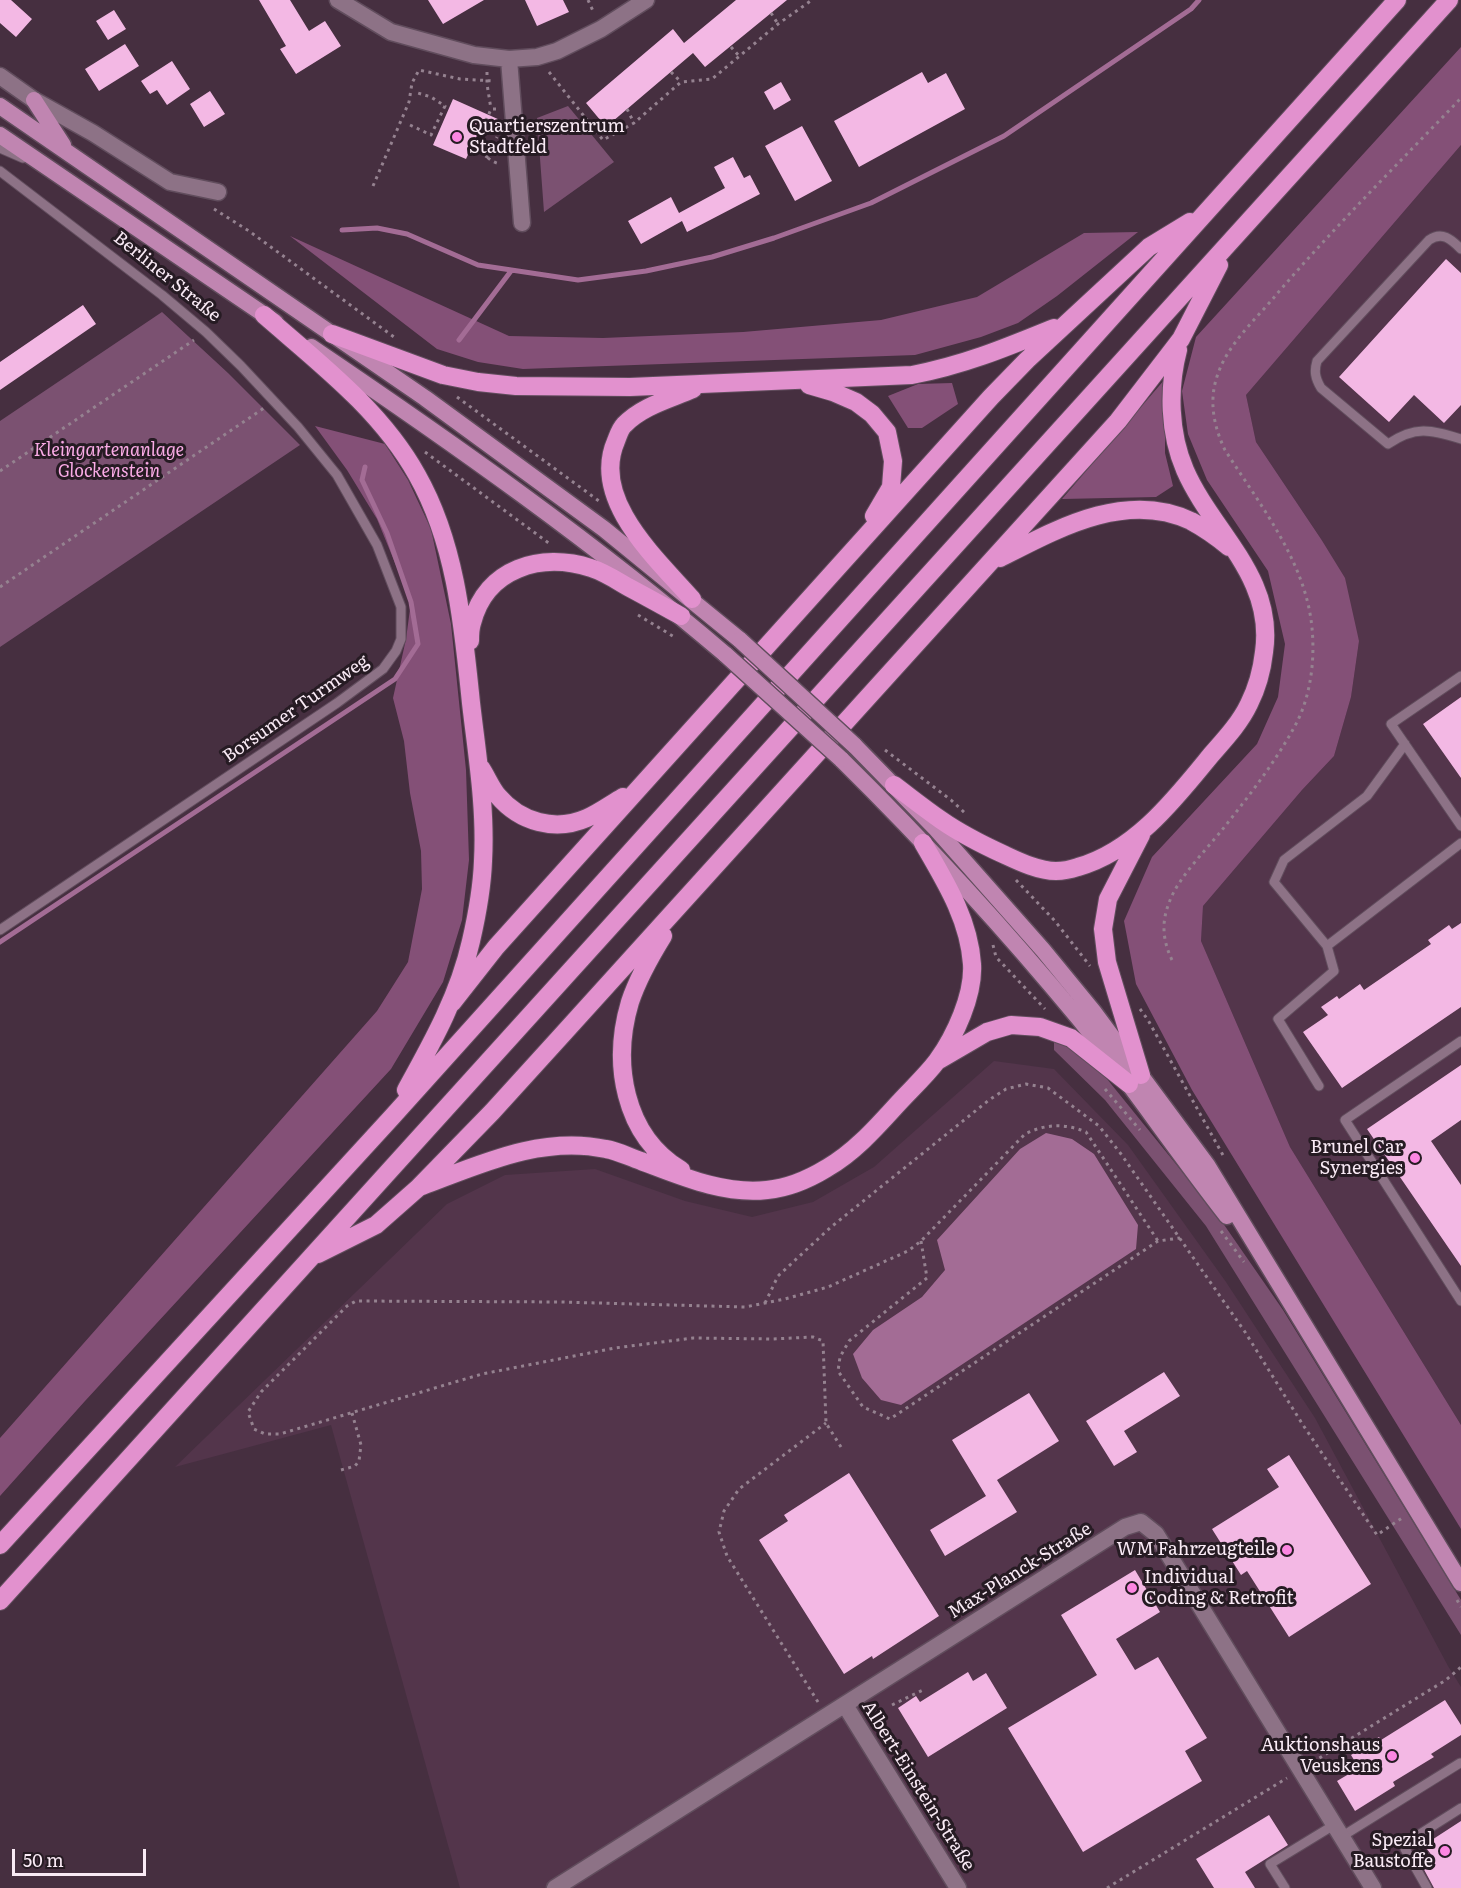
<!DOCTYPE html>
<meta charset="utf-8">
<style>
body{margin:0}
#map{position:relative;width:1461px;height:1888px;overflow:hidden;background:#462f40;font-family:Literata,serif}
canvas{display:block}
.scale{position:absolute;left:12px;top:1849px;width:134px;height:27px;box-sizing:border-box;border:3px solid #f9eaf5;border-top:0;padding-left:8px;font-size:18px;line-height:21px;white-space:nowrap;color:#f9eaf5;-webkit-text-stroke:4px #261b23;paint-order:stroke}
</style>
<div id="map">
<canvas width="1461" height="1888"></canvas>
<div class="scale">50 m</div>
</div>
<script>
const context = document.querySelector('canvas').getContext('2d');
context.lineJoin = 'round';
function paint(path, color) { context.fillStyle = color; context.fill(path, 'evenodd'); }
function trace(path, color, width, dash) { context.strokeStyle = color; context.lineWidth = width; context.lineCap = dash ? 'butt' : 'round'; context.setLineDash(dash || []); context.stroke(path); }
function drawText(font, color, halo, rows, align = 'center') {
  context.font = font + ' Literata,serif'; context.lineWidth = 6; context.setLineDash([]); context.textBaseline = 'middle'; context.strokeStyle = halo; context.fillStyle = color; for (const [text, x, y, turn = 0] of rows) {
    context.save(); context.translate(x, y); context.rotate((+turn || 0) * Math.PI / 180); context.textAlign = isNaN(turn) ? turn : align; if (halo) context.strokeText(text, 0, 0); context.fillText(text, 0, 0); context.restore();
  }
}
paint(new Path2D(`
 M1461,145V1425L1290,1147L1201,941L1203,906L1302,790L1334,756L1351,697L1359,641L1321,539L1256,442L1246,395Z
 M994,1061L1054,1069L1128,1145L1226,1282L1315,1418L1448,1666L1461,1687V1888H460L331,1425L175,1467L447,1204L505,1175L595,1169L685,1201L752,1217L813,1202L874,1167Z`), '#53354b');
paint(new Path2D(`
 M568,106L614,162L544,212L537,118Z
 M162,312L228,373L300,445L0,647V421Z
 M1054,1040L1078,1051L1103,1074L1218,1216L1283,1310L1461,1600V1635L1206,1226L1105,1100L1054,1050Z`), '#7b5171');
paint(new Path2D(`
 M1461,47V145L1246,395L1256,442L1321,539L1345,578L1359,641L1351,697L1334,756L1302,790L1203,906L1201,941L1290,1147L1461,1425V1529L1192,1090L1136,984L1124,921L1152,857L1257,744L1278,697L1285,644L1268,571L1207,480L1188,434L1182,391L1196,337Z
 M1138,232L1057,296L1018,323L981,337L915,355L523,369L478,362L437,349L290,236L509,336L603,338L743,332L881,320L977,297L1084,233Z
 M1165,379V453L1173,486L1156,497L1062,499Z
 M952,383L958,404L922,428H908L888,396L918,384Z
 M315,426L385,444L408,480L431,529L451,624L466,770L469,860L462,920L443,982L391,1069L85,1401L0,1496V1438L377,1011L408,962L422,889L421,851L410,793L404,741L393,698L406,639L411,602L377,519L347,470Z`), '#845077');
paint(new Path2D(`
 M1046,1133L1072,1139L1094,1154L1138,1225L1136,1249L901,1405L881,1400L862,1378L853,1354L873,1330L922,1297L945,1270L937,1240L1020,1149Z`), '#a36c95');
trace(new Path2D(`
 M342,230L377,228L407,234L478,265L578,280L646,271L712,257L774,238L871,203L1004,136L1191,9L1199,0
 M459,340L511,271
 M0,942L395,679L418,644L411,602L387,533L362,480L365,467`), '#a36c95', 5);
paint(new Path2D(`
 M0,0H11L32,19L16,37L0,23Z
 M259,0H290L309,31L325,21L341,46L296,74L280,49L286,46Z
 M428,0H484L443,24Z
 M525,0H563L569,12L537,26Z
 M736,0H787L705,67L693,53L606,127L586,103L673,29L684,43Z
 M114,10L126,29L108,40L96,21Z
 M125,44L139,66L99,91L85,69Z
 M172,61L190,89L167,105L157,90L150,94L141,81Z
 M922,72L928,83L946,73L965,109L859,167L834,121Z
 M781,82L791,100L774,110L764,92Z
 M210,91L225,114L204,127L190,104Z
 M453,99L500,120L495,132L480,129L466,159L433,145Z
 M802,126L832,181L795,201L765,146Z
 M733,157L744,178L750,175L760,194L687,232L682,221L641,244L628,221L671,197L679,213L725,188L714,167Z
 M1446,259L1461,273V405L1444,423L1414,395L1389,422L1339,377Z
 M83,305L96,324L0,390V362Z
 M1461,697V778L1423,724Z
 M1461,923V1007L1342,1088L1303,1032L1328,1015L1321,1007L1337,996L1339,999L1360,984L1364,990L1431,944L1428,940L1449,925L1452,929Z
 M1461,1065V1120L1431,1141L1461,1185V1266L1367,1129Z
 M1164,1372L1180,1396L1124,1431L1137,1452L1114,1466L1086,1421Z
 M1029,1393L1059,1441L997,1480L1017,1512L945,1556L930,1530L986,1496L952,1440Z
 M1289,1455L1371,1584L1289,1637L1247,1571L1241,1575L1212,1529L1279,1487L1267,1469Z
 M849,1473L939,1616L873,1659L872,1656L844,1674L759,1540L788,1521L784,1515Z
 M1135,1570L1160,1612L1116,1639L1135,1670L1158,1657L1207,1738L1185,1751L1202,1781L1083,1852L1008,1728L1097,1675L1061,1615Z
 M968,1672L973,1681L986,1673L1007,1708L928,1757L898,1708L916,1696L920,1702Z
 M1445,1700L1461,1725V1735L1431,1754L1434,1757L1393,1782L1395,1786L1355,1811L1337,1781L1359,1768L1351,1755L1379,1737L1381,1740Z
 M1269,1815L1288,1845L1245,1872L1255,1888H1214L1196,1859Z
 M1461,1821V1888H1434L1421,1864L1433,1857L1424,1845Z`), '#f3b8e4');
const service = new Path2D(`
 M0,148L23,158
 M0,171L162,295L206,332L241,366L298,427L337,475L377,545L401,607V639L396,651L383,669L337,703L0,930
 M1461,249C1451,239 1442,231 1429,240L1317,361C1314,371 1315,378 1321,388L1388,444C1416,425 1431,430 1461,439
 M1461,676L1391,724L1461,826
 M1405,744L1367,796L1284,860L1274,882L1327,946L1461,843
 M1461,1041L1345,1120L1461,1301
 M1319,1086L1278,1019L1334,971L1327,946
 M1341,1837L1460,1763
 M1285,1888L1270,1864L1334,1825
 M1427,1888L1405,1849L1420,1834L1461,1808`);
const minor = new Path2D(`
 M338,0L391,32L474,55L509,59L537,57L557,51L601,29L646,0
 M509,59L522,223
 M0,76L34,100L93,133L170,182L218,192
 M845,1705L958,1888
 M555,1888L1125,1527L1141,1522L1156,1534L1373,1888`);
const primary = new Path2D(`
 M34,100L63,145
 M0,106L425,398L604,529L740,640
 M0,135L275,322
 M311,347C453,443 595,543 726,655
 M854,745L936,829L1043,950L1093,1011L1207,1165L1461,1583
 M841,759C925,842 1005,929 1080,1020C1131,1084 1177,1152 1227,1216`);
const motorway = new Path2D(`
 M264,315C319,363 381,410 417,475C456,544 463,625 471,703C477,755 486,808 483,861C482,888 477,915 471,941C459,995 432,1043 406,1090
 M332,334L443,375L478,382L516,386L630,387L912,375C964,365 1005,348 1054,328
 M809,385L833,392L856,402L872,414L887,432L893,461L891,487L874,516
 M1000,558C1057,529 1126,490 1191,521C1204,528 1217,537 1229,547
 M692,599C658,560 590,500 616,441C618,436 620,429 624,425C642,406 670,399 693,389
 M470,641C470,636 470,629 472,623C486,568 541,552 591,568C604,572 616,580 628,587C645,596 663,606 681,616
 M481,768C487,777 491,788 498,796C520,822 555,832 587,818C599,813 611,804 623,797
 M894,785C910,797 925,809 941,820C961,834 983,845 1005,855C1020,862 1039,871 1056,871C1063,871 1072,869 1078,867C1135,851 1175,799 1211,755C1225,739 1240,723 1249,704C1257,688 1262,670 1264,652C1275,577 1212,532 1185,470C1169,433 1168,388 1178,350
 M663,936C650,957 638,978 630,1002C612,1062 623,1135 681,1170
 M452,1003L496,947L991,397L1027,360L1149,247L1190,222
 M939,1060L987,1032L1011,1025L1040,1027L1071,1038L1129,1084
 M1141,1075L1107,962L1103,929L1108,899L1141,835
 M422,1186C481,1164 542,1135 606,1149C618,1151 629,1157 641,1161C681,1176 724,1195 767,1190C788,1188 809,1179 827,1168C853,1153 874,1130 894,1108C908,1092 925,1077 937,1061C955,1036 974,995 972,964C969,919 945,881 923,843
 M318,1254L376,1225L418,1188L492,1112L562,1035L1118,421L1181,339L1219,265
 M0,1545L392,1117L1397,0
 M0,1601L1449,0`);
trace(service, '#614d5d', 11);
trace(minor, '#614d5d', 19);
trace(primary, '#614d5d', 19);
trace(motorway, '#614d5d', 20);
trace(new Path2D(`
 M588,0L594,13
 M771,13L778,24
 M731,47L739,56
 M487,72V84L491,109
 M549,72L603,140L634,123L681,82L712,79L778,24L812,0
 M671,72L681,82
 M496,109H491L477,142C484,153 487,161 500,164
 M627,109L634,123
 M410,125L431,135L445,106L431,97L418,93
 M486,158L497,137
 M373,186L409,102L412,83L419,70L460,79L494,81
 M214,209L249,231L394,337
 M457,397L599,501
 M425,452L550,544
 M0,471L194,340
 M0,587L264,408
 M638,615L676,638
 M885,750L951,800L965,813
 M1016,880L1055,921L1090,966
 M993,945L996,957L1045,1009
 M1172,960C1163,941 1161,923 1169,903C1177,879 1206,850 1222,830C1249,796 1277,760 1297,722C1311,694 1315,659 1312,628C1306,562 1260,505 1225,450C1213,425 1208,398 1219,371C1230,342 1257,318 1276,295C1335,226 1399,163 1461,98
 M1140,1009L1148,1020L1224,1157
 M1105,1089L1140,1130
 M1221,1231L1244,1262
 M921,1241L927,1278L849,1341L840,1357L838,1371L863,1407L890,1419L1158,1241L1180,1238
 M765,1303L778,1276L831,1227L989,1100L1006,1089L1026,1084L1048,1088L1099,1126L1121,1154L1245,1332L1303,1425L1377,1535L1402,1518
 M841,1447L826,1423L823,1341L813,1337L773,1339L693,1338L615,1348L482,1374L280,1434H265L254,1429L248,1412L261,1392L347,1306L356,1301L561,1302L745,1307L785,1299L828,1287L908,1251L921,1241L1025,1134C1045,1124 1065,1123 1086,1132L1158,1241
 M341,1470L355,1466L359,1461L361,1445L352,1413
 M1457,1600L1461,1607
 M818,1702L727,1556L719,1532L724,1511L739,1489L826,1423
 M892,1705L923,1690
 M1313,1762L1446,1680L1461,1667
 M1107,1888L1287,1778`), '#958290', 3, [3, 4.5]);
trace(service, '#8d7286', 9);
trace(minor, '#8d7286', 16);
trace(primary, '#c085b1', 16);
trace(motorway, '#e291ce', 18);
const primaryBridge = new Path2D(`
 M740,640L854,745
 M726,655L841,759`);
trace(primaryBridge, '#614d5d', 19, []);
trace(primaryBridge, '#c085b1', 16);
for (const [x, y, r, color] of [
 [457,137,6,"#fd86e2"],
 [1415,1158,6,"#fd86e2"],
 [1287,1550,6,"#fd86e2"],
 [1132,1588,6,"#fd86e2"],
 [1392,1756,6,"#fd86e2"],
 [1445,1851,6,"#fd86e2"]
]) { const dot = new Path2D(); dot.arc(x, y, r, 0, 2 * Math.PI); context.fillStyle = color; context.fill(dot); trace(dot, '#261b23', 2); }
drawText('18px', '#f9eaf5', '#261b23', [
 ["Quartierszentrum",469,127,"left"],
 ["Stadtfeld",469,148,"left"],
 ["Brunel Car",1403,1148],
 ["Synergies",1403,1169],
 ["WM Fahrzeugteile",1275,1550],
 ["Individual",1144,1578,"left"],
 ["Coding & Retrofit",1144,1599,"left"],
 ["Auktionshaus",1380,1746],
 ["Veuskens",1380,1767],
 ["Spezial",1433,1841],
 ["Baustoffe",1433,1862]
], 'right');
drawText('18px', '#f9eaf5', '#261b23', [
 ["Berliner Straße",167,277,39],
 ["Borsumer Turmweg",296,709,-35],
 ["Max-Planck-Straße",1020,1571,-32],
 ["Albert-Einstein-Straße",918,1786,58]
]);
drawText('italic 18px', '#faabe6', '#261b23', [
 ["Kleingartenanlage",109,451],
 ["Glockenstein",109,472]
]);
</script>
